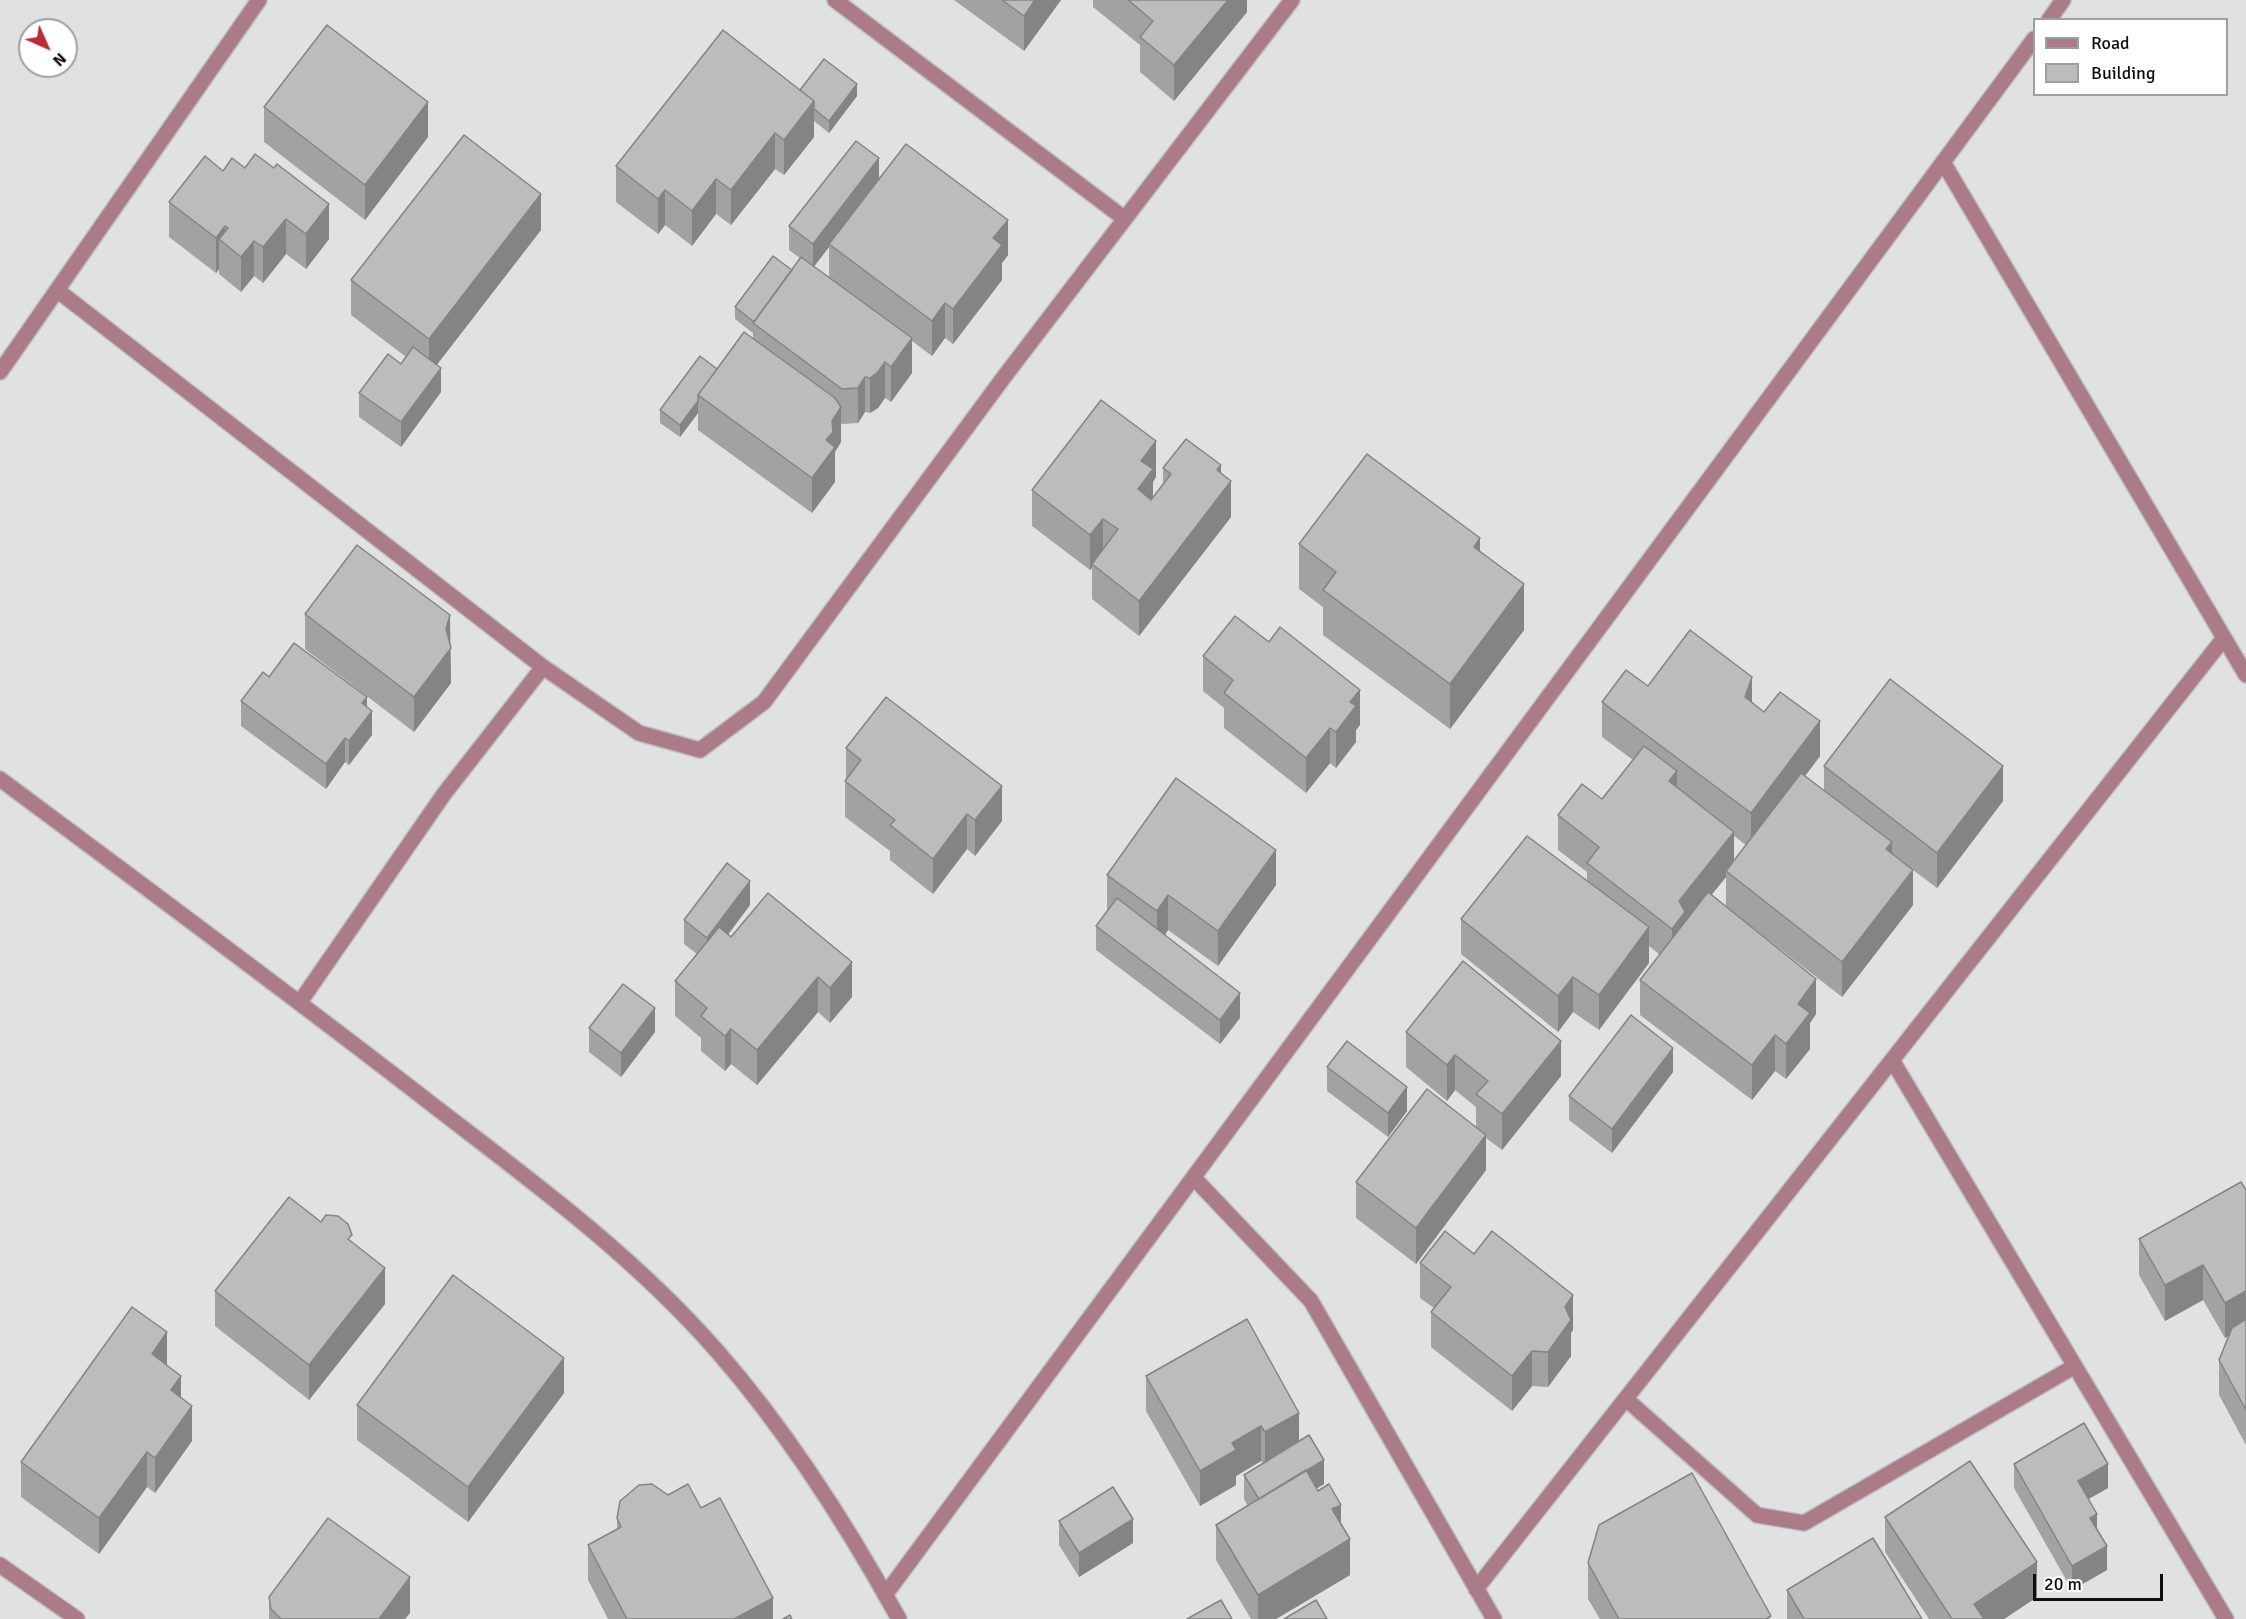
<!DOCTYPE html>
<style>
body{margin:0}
#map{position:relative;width:2246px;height:1619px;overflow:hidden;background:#e0e1e3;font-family:Signika,sans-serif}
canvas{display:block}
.legend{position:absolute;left:2033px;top:18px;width:195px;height:78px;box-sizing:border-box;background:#fff;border:2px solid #9f9f9f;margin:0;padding:8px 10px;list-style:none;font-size:18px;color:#0e0e0e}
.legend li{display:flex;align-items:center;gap:12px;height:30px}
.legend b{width:30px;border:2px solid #9f9f9f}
.north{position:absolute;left:18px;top:18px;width:60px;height:60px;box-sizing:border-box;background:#fff;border:2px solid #9f9f9f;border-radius:50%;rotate:135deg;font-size:16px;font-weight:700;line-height:24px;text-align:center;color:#0e0e0e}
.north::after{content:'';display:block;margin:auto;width:21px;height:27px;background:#bb2b35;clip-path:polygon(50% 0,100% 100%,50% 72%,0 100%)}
.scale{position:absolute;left:2033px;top:1574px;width:130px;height:27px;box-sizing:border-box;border:3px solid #0e0e0e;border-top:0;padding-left:8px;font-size:18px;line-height:21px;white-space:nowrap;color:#0e0e0e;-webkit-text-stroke:4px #fff;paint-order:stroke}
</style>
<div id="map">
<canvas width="2246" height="1619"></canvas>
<ul class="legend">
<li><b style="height:8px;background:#ab7c88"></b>Road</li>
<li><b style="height:16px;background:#bbbcbd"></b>Building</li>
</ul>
<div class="north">N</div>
<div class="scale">20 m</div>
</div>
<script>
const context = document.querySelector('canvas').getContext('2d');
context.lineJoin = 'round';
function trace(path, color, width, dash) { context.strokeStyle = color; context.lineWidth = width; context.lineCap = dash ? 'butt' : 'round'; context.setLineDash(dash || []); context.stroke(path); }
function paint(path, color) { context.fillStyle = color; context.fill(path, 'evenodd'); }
const minor = new Path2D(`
 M835,0L1125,219
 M2049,20L2063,0
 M1943,162L2246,675
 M57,290L543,667
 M0,372L259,0
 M0,779C145,887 291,995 434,1106C533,1182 634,1256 717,1351C788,1432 847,1525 899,1619
 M300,1002L444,794L543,667L639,733L700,750L764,702L1004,377L1292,0
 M1892,1060L2226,1619
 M1194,1178L1311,1301L1494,1619
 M1626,1399L1757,1515L1804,1523L2075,1366
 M0,1565L77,1619
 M1476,1589L2224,638
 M885,1595L2034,39`);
trace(minor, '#bebfc1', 18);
trace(minor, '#ab7c88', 15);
paint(new Path2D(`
 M954,0H1061L1024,51Z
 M1093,0H1247V12L1174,101L1140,72V45L1093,7Z
 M800,90L857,96L829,133L814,121V137L784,175L775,169L731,225L716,214L692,246L665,225L658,234L616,202V166Z
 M264,107L428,137L365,220L264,142Z
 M223,171L329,239L306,269L286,254L263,283L254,276L241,292L219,274V269L216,273L169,237V202Z
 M879,179L1008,255L1002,263V280L953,344L945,338L932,356L912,341V373L891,402L885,398L878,408L870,413L865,412L858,423L842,424L841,423V442L835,452V482L812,513L698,430V413L680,437L660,423V410L717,369L753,339V333L735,319V307L792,270L800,258L789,250V226ZM829,247V277L814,266Z
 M541,230L437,364L441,392L401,447L359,417V393L401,364L406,357L351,315V280Z
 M1163,468L1231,517L1139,636L1092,599V568L1090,570L1032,526V490L1156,477L1153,482V499L1163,485Z
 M1299,544L1480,551L1524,630L1450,729L1323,635V607L1299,589Z
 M305,614L450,645L451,683L414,732L305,649Z
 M1203,656L1360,725L1356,730V742L1336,768L1330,763L1306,793L1224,728V708L1203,691Z
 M269,677L367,707L372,735L349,765L345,762L326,789L241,726V701Z
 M1648,686L1752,703L1820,756L1805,776L1824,790V766L2003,801L1937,888L1913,870V905L1842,997L1739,917L1816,1014L1810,1023V1049L1786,1079L1775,1071L1752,1100L1640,1015V980L1660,955L1649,946V963L1599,1030L1573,1012L1558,1032L1461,954V919L1587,881V872L1558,850V815L1602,799L1633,760L1602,737V702ZM1734,836L1746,845L1734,861ZM1726,877V906L1711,895Z
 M846,748L1002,821L975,856L967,849L933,894L890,860V851L845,817V781L846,779Z
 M1107,875L1276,885L1218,966L1168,930L1165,935L1240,1018L1220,1044L1096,950V926L1107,911Z
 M768,893L852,997L830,1023L818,1012L757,1085L731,1064L725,1071L701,1051V1038L675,1016V981L697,954L684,944V920L750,905L728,935L731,937Z
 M589,1028L655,1032L621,1077L589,1052Z
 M1406,1032L1561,1076L1502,1150L1486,1138V1170L1416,1264L1356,1218V1182L1476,1127V1107L1455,1090L1447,1101L1406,1067Z
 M1327,1067L1407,1111L1388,1137L1327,1091Z
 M1673,1072L1612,1153L1569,1120V1096Z
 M2246,1190V1445L2219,1395V1360L2228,1336L2225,1338L2203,1300L2165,1321L2139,1275V1239Z
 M321,1222L352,1242L385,1304L309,1400L215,1326V1291Z
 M1420,1263L1573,1330L1571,1333V1356L1548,1387L1532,1386L1512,1411L1431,1347V1312L1434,1308L1420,1298Z
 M167,1366L181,1398L192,1441L155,1493L147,1487L99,1554L21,1497V1462Z
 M1146,1376L1299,1441L1324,1484L1317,1488L1341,1524L1350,1575L1276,1619H1251L1216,1560V1525L1248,1506L1244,1499V1475L1263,1463L1261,1461L1236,1476V1485L1200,1506L1146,1411Z
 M564,1393L468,1522L357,1440V1405Z
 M2014,1464L2108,1488L2088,1499L2107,1570L2072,1590L2014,1488Z
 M668,1495L701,1508L773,1619H608L588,1580V1545L617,1529V1518Z
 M1885,1517L2037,1597L2004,1619H1929L1885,1552Z
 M1059,1521L1133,1543L1079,1577L1059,1545Z
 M1588,1563L1771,1619H1600L1588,1599Z
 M1787,1590L1922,1619H1787Z
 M269,1597L410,1613L405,1619H269Z`), '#a1a2a3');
paint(new Path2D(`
 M1035,0H1061L1024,51V16Z
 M1228,0H1247V12L1174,101V65Z
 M857,84V96L829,133V121Z
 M814,101V137L784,175V140Z
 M428,102V137L365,220V185Z
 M775,133V169L731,225V190Z
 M879,158V183L829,244V247L813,268V244Z
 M716,179V214L692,246V211Z
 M665,190V225L658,234V199Z
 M541,194V230L429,375V339Z
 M329,204V239L306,269V234Z
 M286,219V254L263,283V247Z
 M1008,220V255L1002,263V280L953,344V309L993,238Z
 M225,226V244L219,239V269L216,273V238Z
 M254,241V276L241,292V257Z
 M945,303V338L932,356V321Z
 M912,338V373L891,402V367Z
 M885,362V398L878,408L870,413V378Z
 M441,368V392L401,447V422Z
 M865,377V412L858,423V388Z
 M698,401V413L680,437V425Z
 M841,407V442L835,452V482L812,513V478L832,421Z
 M1156,441V477L1153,482V505L1138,489L1141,461Z
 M1221,465V494L1231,481V517L1139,636V601L1217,470Z
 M1103,519V554L1092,564V568L1090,570V535Z
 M1480,538V583L1474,547Z
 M1524,584V630L1450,729V684Z
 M450,615L451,683L414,732V697L446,629Z
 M1752,677V712L1745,697Z
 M1360,690V725L1356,730V742L1336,768V732L1350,702Z
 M367,697V717L372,711V735L349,765V741L362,703Z
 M1820,721V756L1751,848V813Z
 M1330,728V763L1306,793V758Z
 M345,738V762L326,789V764Z
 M2003,766V801L1937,888V853Z
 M1677,771V806L1669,781Z
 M1002,786V821L975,856V820Z
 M967,814V849L933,894V859Z
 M1734,832V867L1726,871V877L1685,928L1672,964V929L1679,901Z
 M1892,842V878L1886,849Z
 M1276,850V885L1218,966V931Z
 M1913,870V905L1842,997V962Z
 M750,881V905L707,962V938Z
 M1168,895V930L1157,946V911Z
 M1649,927V963L1599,1030V995Z
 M852,962V997L830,1023V988Z
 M818,977V1012L757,1085V1050Z
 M1573,977V1012L1558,1032V996Z
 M1816,979V1014L1810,1023V1049L1786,1079V1044L1798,1004Z
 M1240,993V1018L1220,1044V1020Z
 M655,1008V1032L621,1077V1053Z
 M731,1029V1064L725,1071V1036Z
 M1775,1035V1071L1752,1100V1065Z
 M1561,1041V1076L1502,1150V1114Z
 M1673,1048V1072L1612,1153V1129Z
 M1455,1055V1090L1447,1101V1065Z
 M1407,1087V1111L1388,1137V1113Z
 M1486,1135V1170L1416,1264V1228Z
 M2203,1265V1300L2165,1321V1285Z
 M385,1268V1304L309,1400V1365Z
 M2246,1291V1326L2225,1338V1303Z
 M1573,1295V1330L1571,1333V1356L1548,1387V1352L1565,1307Z
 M167,1332V1367L152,1354Z
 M1532,1351V1386L1512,1411V1376Z
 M564,1358V1393L468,1522V1487Z
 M181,1376V1411L171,1390Z
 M192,1406V1441L155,1493V1458Z
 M1299,1413V1448L1265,1467V1432Z
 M1261,1426V1461L1236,1476V1485L1200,1506V1471L1232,1443Z
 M147,1452V1487L99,1554V1518Z
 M1324,1460V1484L1259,1523V1499Z
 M2108,1464V1488L2078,1505V1481Z
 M1341,1505V1540L1332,1509Z
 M2097,1514V1538L2090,1518Z
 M1133,1519V1543L1079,1577V1553Z
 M1350,1539V1575L1276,1619H1258V1595Z
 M2107,1546V1570L2072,1590V1566Z
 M2037,1562V1597L2004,1619H1974V1604Z
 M410,1577V1613L405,1619H379Z
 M773,1598V1619H734Z`), '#838484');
const building = new Path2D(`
 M1002,0H1035L1024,16Z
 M1128,0H1228L1174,65L1140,37L1153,21Z
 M327,25L428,102L365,185L264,107Z
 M723,30L814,101L784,140L775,133L731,190L716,179L692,211L665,190L658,199L616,166Z
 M824,59L857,84L829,121L814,109V101L800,90Z
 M464,135L541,194L429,339L351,280Z
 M856,141L879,158L813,244L789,226Z
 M906,144L1008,220L993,238L1002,245L953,309L945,303L932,321L829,244Z
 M255,154L274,168L277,164L329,204L306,234L286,219L263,247L254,241L241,257L219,239L228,228L225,226L216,238L169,202L205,156L223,171L232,158L245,168Z
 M773,256L792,270L754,322L735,307Z
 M801,257L912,338L891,367L885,362L878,372L870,378L865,377L858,388L842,389L753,323Z
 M744,332L835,398L841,407L832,421L833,432L826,440L835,447L812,478L698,395Z
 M413,347L441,368L401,422L359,393L388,354L401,364Z
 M700,356L717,369L698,395V401L680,425L660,410Z
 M1101,400L1156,441L1141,461L1153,469L1138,489L1151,500L1171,474L1163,468L1186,439L1221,465L1217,470L1231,481L1139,601L1092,564L1118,529L1103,519L1090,535L1032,490Z
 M1367,454L1480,538L1474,547L1524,584L1450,684L1323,590L1336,572L1299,544Z
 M357,545L450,615L446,629L451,648L414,697L305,614Z
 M1235,616L1269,642L1280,627L1360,690L1350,702L1356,706L1336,732L1330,728L1306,758L1224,693L1233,680L1203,656Z
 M1690,630L1752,677L1745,697L1764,712L1780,692L1820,721L1751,813L1602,702L1626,670L1648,686Z
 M294,643L367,697L362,703L372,711L349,741L345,738L326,764L241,701L263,672L269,677Z
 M1890,679L2003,766L1937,853L1824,766Z
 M886,697L1002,786L975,820L967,814L933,859L890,825L895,820L845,781L861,760L846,748Z
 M1644,746L1677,771L1669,781L1734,832L1679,901L1685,912L1672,929L1587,863L1599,847L1558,815L1582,784L1602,799Z
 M1801,773L1892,842L1886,849L1913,870L1842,962L1726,871Z
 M1176,778L1276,850L1218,931L1168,895L1157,911L1107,875Z
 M1527,836L1649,927L1599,995L1573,977L1558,996L1461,919Z
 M727,863L750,881L707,938L684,920Z
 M1708,892L1816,979L1798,1004L1810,1013L1786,1044L1775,1035L1752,1065L1640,980Z
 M768,893L852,962L830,988L818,977L757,1050L731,1029L725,1036L701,1016L707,1008L675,981L719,927L731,937Z
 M1117,898L1240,993L1220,1020L1096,926Z
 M1463,961L1561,1041L1502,1114L1476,1094L1488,1081L1455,1055L1447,1065L1406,1032Z
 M623,984L655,1008L621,1053L589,1028Z
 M1631,1015L1673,1048L1612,1129L1569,1096Z
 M1347,1041L1407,1087L1388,1113L1327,1067Z
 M1427,1089L1486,1135L1416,1228L1356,1182Z
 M2241,1182L2246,1190V1291L2225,1303L2203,1265L2165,1285L2139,1239Z
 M289,1197L321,1222L326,1215L338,1216L348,1224L352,1235L348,1239L385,1268L309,1365L215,1291Z
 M1445,1231L1474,1254L1492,1231L1573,1295L1565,1307L1571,1320L1548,1352L1532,1351L1512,1376L1431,1312L1451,1287L1420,1263Z
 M453,1275L564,1358L468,1487L357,1405Z
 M132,1307L167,1332L152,1354L181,1376L171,1390L192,1406L155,1458L147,1452L99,1518L21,1462Z
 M1247,1319L1299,1413L1265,1432L1261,1426L1232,1443L1236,1450L1200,1471L1146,1376Z
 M2246,1319V1410L2219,1360L2232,1328Z
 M2084,1423L2108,1464L2078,1481L2097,1514L2090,1518L2107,1546L2072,1566L2014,1464Z
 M1309,1435L1324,1460L1259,1499L1244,1475Z
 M1970,1461L2037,1562L1974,1604L1984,1619H1952L1885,1517Z
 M1306,1470L1318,1491L1329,1484L1341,1505L1332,1509L1350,1539L1258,1595L1216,1525Z
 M1692,1473L1771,1616L1766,1619H1619L1588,1563L1599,1525Z
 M652,1484L668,1495L688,1484L701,1508L720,1498L773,1598L734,1619H627L588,1545L621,1527L617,1518L620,1501L639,1485Z
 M1113,1487L1133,1519L1079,1553L1059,1521Z
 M328,1518L410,1577L379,1619H281L271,1609L269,1597Z
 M1873,1538L1922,1619H1804L1787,1590Z
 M1221,1600L1232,1619H1187Z
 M1316,1600L1327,1619H1284Z
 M790,1615L792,1619H783Z`);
paint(building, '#bbbcbd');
trace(building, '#838484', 1.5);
</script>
